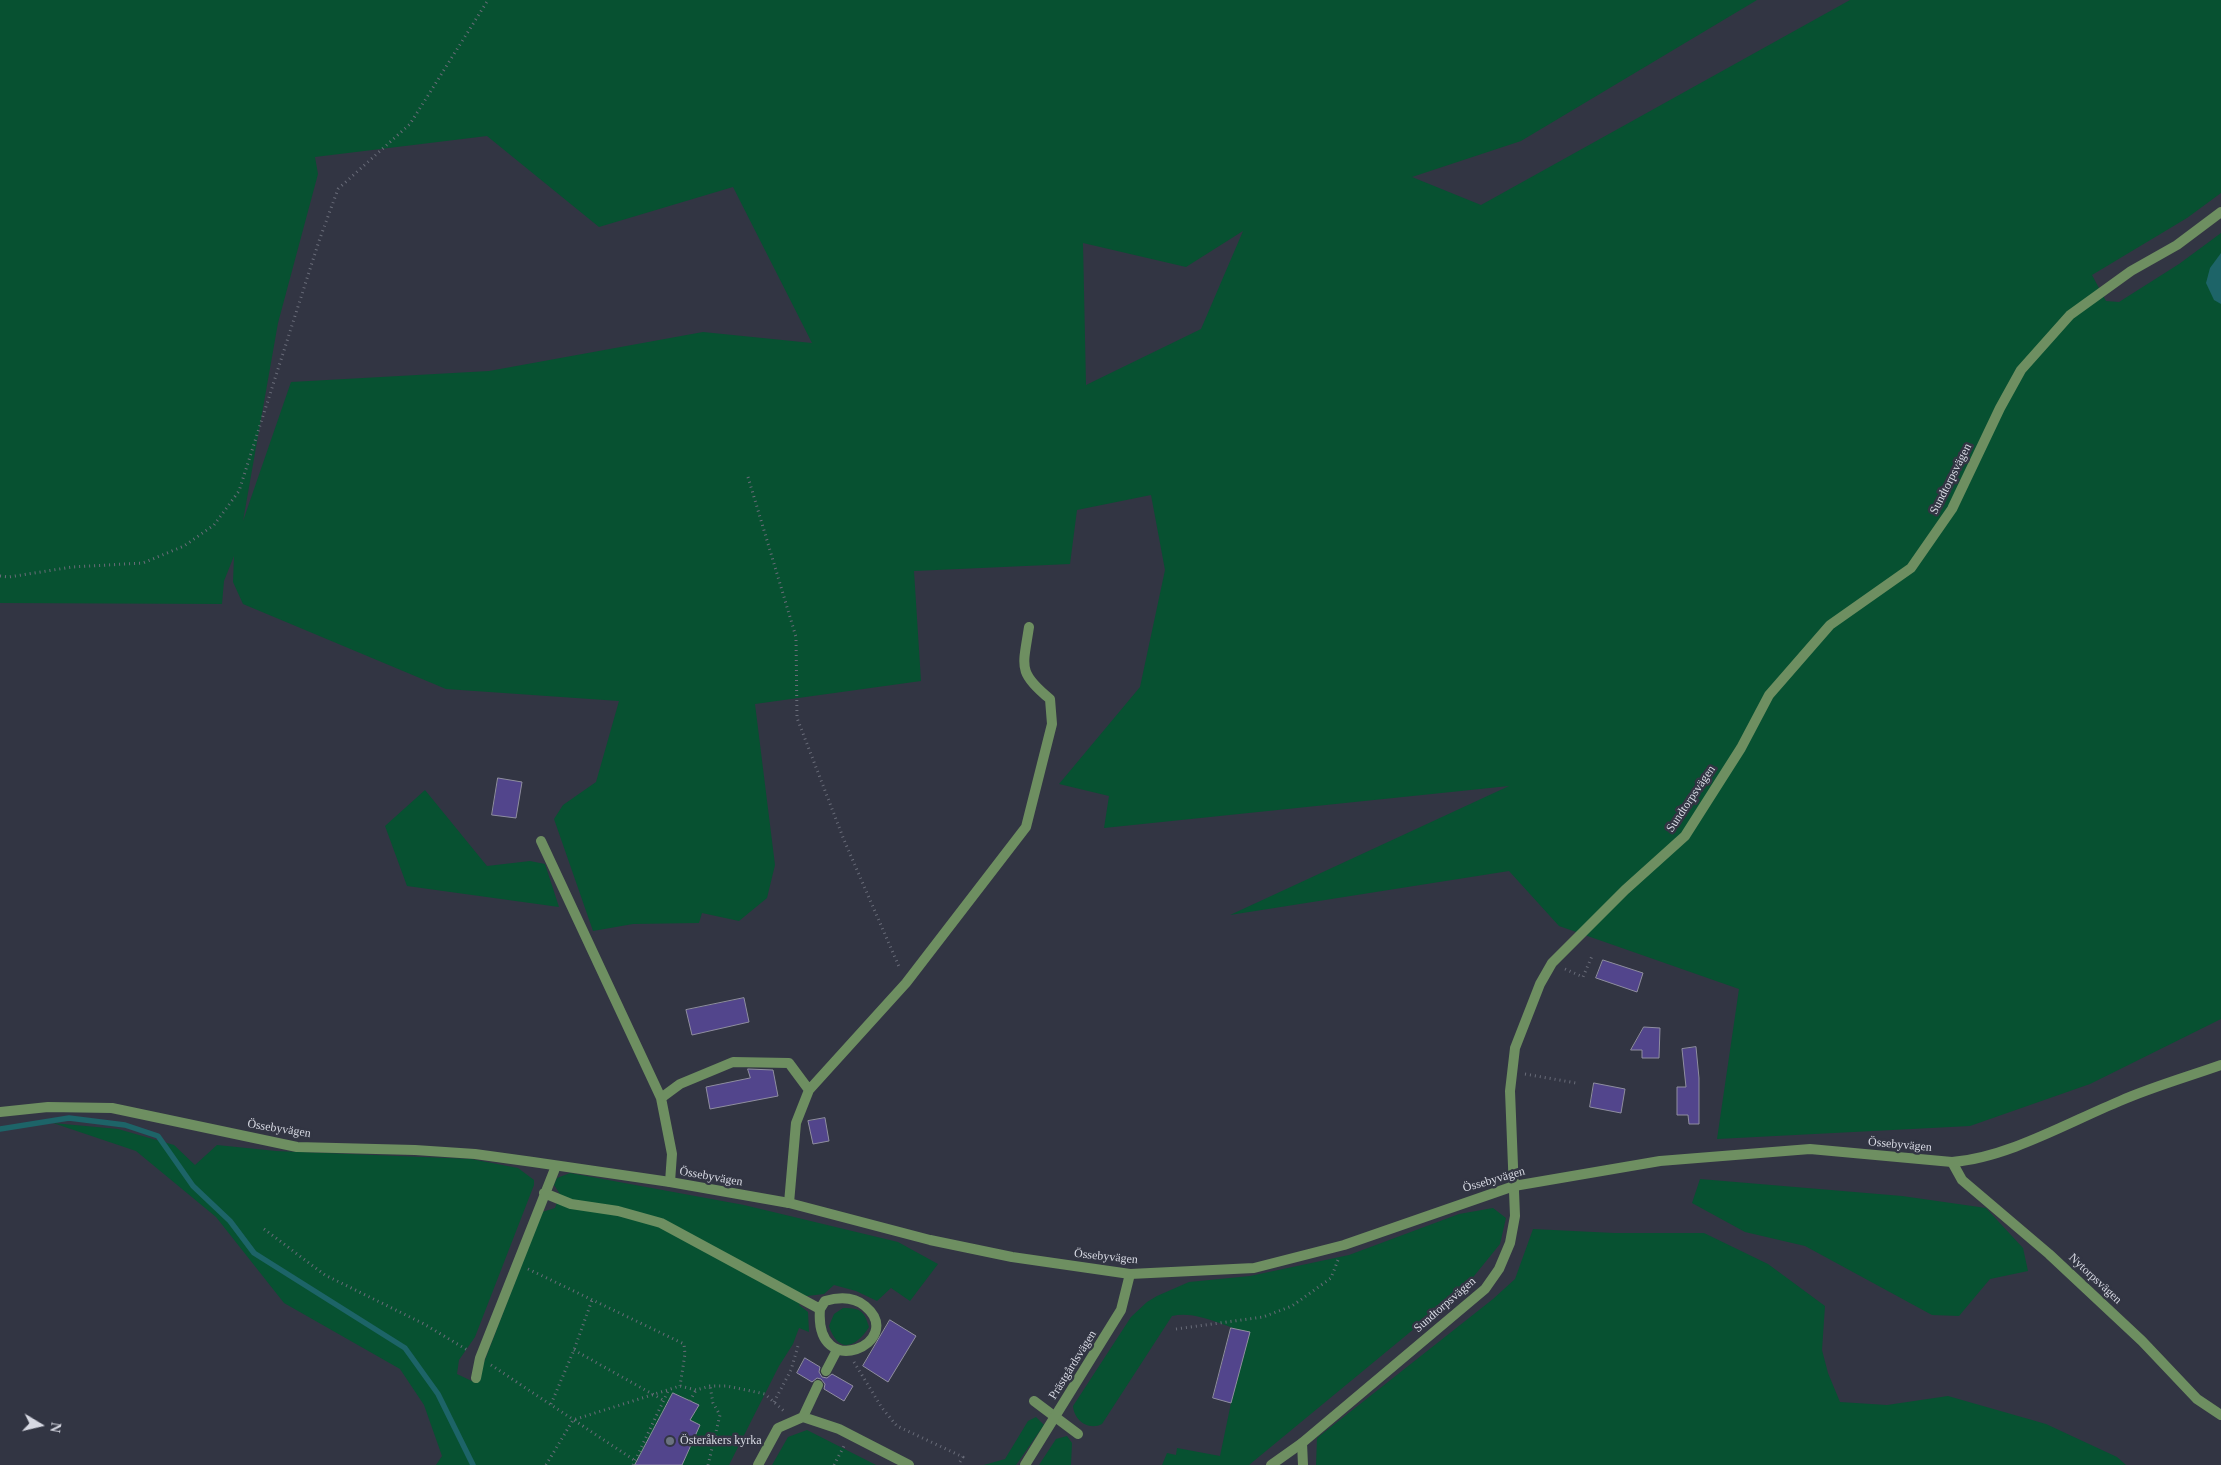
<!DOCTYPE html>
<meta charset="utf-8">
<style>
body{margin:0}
#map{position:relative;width:2221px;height:1465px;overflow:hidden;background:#323543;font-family:Georgia,serif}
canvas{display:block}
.north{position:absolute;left:15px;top:1400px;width:50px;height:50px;-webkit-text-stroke:4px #323543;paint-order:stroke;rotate:99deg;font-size:14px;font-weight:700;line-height:20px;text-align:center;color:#d7d9e3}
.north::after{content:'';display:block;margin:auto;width:18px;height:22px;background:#d7d9e3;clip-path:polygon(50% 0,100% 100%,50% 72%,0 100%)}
</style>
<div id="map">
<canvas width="2221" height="1465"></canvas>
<div class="north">N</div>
</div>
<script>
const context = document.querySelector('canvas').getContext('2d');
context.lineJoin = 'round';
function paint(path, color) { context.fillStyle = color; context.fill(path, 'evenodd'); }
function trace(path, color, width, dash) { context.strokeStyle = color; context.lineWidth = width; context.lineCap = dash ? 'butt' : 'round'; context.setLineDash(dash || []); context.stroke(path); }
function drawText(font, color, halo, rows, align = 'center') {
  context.font = font + ' Georgia,serif'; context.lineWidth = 5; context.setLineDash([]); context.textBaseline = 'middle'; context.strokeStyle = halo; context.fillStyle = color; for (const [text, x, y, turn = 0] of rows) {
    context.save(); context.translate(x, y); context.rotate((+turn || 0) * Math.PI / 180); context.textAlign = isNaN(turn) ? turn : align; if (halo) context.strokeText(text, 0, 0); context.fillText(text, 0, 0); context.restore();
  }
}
paint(new Path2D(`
 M0,0H1757L1521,141L1412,177L1481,205L1850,0H2221V193L2187,218L2092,275L2106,301L2119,302L2179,264L2221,233V1019L2090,1084L1970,1126L1717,1139L1739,989L1559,926L1509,871L1230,915L1509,786L1104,828L1109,796L1059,784L1140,687L1165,570L1151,495L1077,510L1070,564L914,571L921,681L755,704L775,865L767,898L739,921L702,913L699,923L633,924L593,931L554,819L563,805L596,782L619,701L446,689L243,604L233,582L234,556L224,581L222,604L0,603ZM487,136L599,227L733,187L812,343L703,332L489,371L291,382L243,521L278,323L318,174L315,157ZM1243,231L1201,329L1086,385L1083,243L1186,267Z
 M425,790L487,866L530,861L545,864L559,907L407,886L385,826Z
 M53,1123L118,1129L174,1145L195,1165L217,1145L276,1151L471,1159L518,1168L534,1180V1185L475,1337L459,1360L457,1374L476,1383L542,1212L555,1208L560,1194L554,1185L557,1178L570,1173L744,1205L898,1242L938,1264L910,1301L891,1288L877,1301L856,1291L834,1285L824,1294L807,1296L799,1305L808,1312L809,1332L799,1328L793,1344L779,1366L729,1465H436L442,1456L424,1405L400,1369L284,1303L216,1217L136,1151Z
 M1700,1179L1902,1196L1986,1208L2023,1248L2028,1271L1990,1279L1959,1316L1932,1315L1805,1246L1745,1232L1692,1203Z
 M1493,1208L1506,1218L1500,1244L1466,1286L1249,1465H1162L1167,1453L1176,1455L1177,1448L1220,1456L1231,1403L1249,1333C1225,1327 1197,1310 1172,1316L1102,1424C1088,1431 1074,1420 1073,1406L1131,1317L1147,1302L1157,1296L1189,1282L1250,1276L1349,1255L1459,1214Z
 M1533,1229L1614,1233H1704L1768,1264L1825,1306L1822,1350L1828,1373L1840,1402L1887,1405L1948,1396L2046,1424L2117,1457L2126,1465H1316L1317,1438L1493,1299L1515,1279Z
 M843,1308C861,1308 864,1311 869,1327C856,1348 838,1354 829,1326L834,1314Z
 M1036,1417L1044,1425L1016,1465H984L1005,1459L1028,1421Z
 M807,1430L876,1465H772L788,1437Z
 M1067,1436L1072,1443L1071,1465H1039L1056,1439Z`), '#075131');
paint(new Path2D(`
 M2221,253V304L2214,300L2206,283L2210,268Z`), '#1d6468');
trace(new Path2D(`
 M0,1129L69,1118L125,1125L158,1136L193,1186L230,1221L254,1253L405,1348L438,1394L473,1465`), '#1d6468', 5.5);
const building = new Path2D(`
 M498,778L522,782L516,818L492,815Z
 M1603,960L1643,973L1637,992L1596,978Z
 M744,998L749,1022L692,1035L686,1010Z
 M1644,1027L1660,1028L1659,1058H1642V1050H1631Z
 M1696,1047L1699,1078V1124H1689L1688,1115H1677V1087H1686L1682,1049Z
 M748,1069L773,1070L778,1096L710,1109L706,1087L750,1078Z
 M1594,1083L1625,1089L1621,1113L1590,1107Z
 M825,1118L829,1141L813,1144L808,1121Z
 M890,1320L916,1336L888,1382L863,1366Z
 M1231,1328L1250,1332L1231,1403L1213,1398Z
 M805,1358L820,1367L819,1372L822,1377L827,1378L832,1374L853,1386L844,1401L824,1389L825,1384L821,1379L817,1378L812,1382L797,1373Z
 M673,1393L699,1405L690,1420L700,1425L682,1465H635Z`);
paint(building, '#52458c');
trace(building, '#8f8ea0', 1);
trace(new Path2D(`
 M748,477L796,637L797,718L844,840L900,969
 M0,576L9,577L72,567L143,563L184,546L214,525L239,491L319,241L338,189L410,124L488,0
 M1565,969L1583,977L1592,956
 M1525,1074L1576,1083
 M264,1229L325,1275L424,1324L469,1351
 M528,1269L684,1344L685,1354L680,1386
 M1176,1329L1263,1317L1292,1306L1331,1278L1338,1260
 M574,1350L663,1400
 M854,1362L882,1408L897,1426L963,1457L958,1465
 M491,1365L634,1460
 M690,1401L696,1390
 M774,1402L791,1370L798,1346
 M551,1404L574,1350L592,1300
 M546,1465L573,1420L680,1386L696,1390L710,1386H727L765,1394L785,1412
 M633,1465L669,1389
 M708,1465L720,1415L713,1403L710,1386
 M834,1465L844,1446`), '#696c79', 3, [1, 4]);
trace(new Path2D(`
 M541,841L661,1098L672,1154L670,1182
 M661,1098L680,1084L733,1062L789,1063L809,1090
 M544,1193L571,1204L618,1211L661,1223L820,1309C814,1384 908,1342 865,1306C853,1296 839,1297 825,1301L820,1309
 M789,1203L796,1123L809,1090L906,983L1026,827L1052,724L1050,699C1017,672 1023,667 1029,627
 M826,1371L837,1350
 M476,1378L480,1358L556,1166
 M1034,1401L1078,1434
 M803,1417L818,1385
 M1302,1443L1303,1465
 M758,1465L778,1428L803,1417L839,1429L909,1465`), '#6e8f61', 10);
trace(new Path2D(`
 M1952,1162L1962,1180L2049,1254L2142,1341L2197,1399L2221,1415
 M1025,1465L1121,1310L1130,1274
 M1271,1465L1302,1443L1485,1289L1499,1269L1510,1243L1515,1216L1510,1091L1515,1048L1540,984L1552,963L1625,890L1685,836L1741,748L1769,695L1830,625L1911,568L1952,509L2000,408L2021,370L2070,315L2131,271L2177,245L2221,212`), '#6e8f61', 10);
trace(new Path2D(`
 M0,1112L48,1107L112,1108L297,1147L415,1150L475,1154L533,1162L670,1182L789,1203L930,1240L1012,1257L1130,1274L1254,1268L1344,1245L1514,1186L1660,1161L1810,1149L1952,1162C2007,1158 2069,1122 2120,1101C2152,1087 2187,1077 2221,1065`), '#6e8f61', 10);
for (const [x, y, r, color] of [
 [670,1441,5,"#6b7280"]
]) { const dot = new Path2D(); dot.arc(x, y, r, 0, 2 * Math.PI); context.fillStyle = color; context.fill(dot); trace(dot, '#323543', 2); }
drawText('12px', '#d7d9e3', '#323543', [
 ["Sundtorpsvägen",1951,479,-63],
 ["Sundtorpsvägen",1691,799,-56],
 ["Össebyvägen",279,1129,9],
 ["Össebyvägen",1900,1145,5],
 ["Össebyvägen",711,1177,10],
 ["Össebyvägen",1494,1180,-16],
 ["Össebyvägen",1106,1257,6],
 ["Nytorpsvägen",2095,1279,43],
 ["Sundtorpsvägen",1445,1305,-41],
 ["Prästgårdsvägen",1073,1365,-58]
]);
drawText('12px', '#d7d9e3', '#323543', [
 ["Österåkers kyrka",680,1441]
], 'left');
</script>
